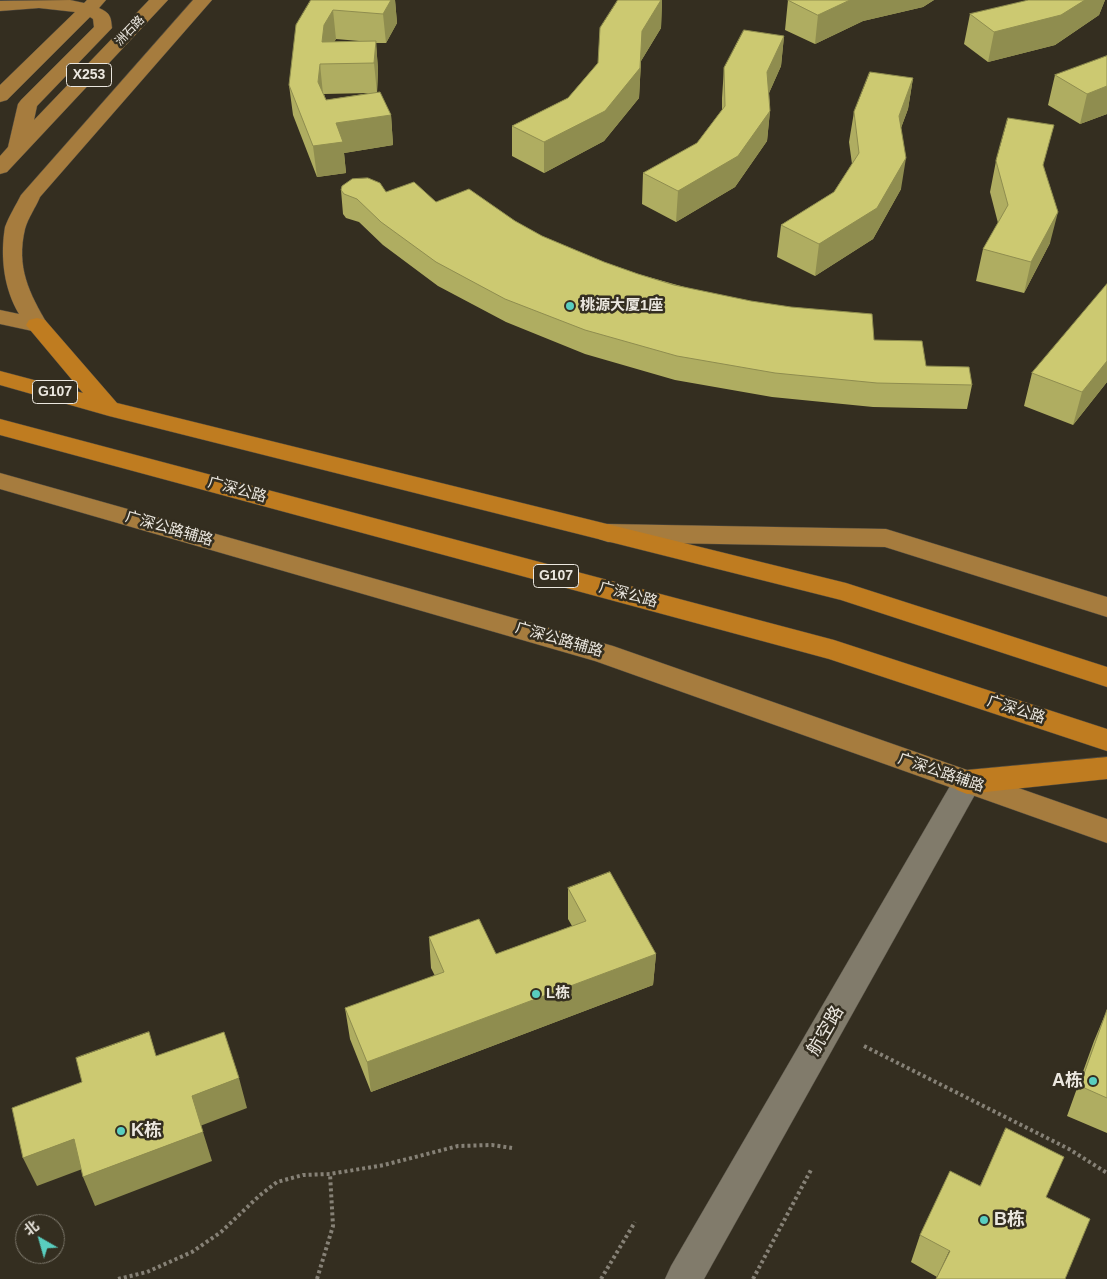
<!DOCTYPE html>
<meta charset="utf-8">
<style>
body{margin:0}
#map{position:relative;width:1107px;height:1279px;overflow:hidden;background:#342e20;font-family:Arial,"Noto Sans SC",sans-serif}
canvas{display:block}
.north{position:absolute;left:15px;top:1214px;width:50px;height:50px;box-sizing:border-box;background:#342e20;border:1px solid #7d786c;border-radius:50%;rotate:322deg;font-size:14px;font-weight:700;line-height:20px;text-align:center;color:#ebe7df}
.north::after{content:'';display:block;margin:auto;width:18px;height:22px;background:#59cebf;clip-path:polygon(50% 0,100% 100%,50% 72%,0 100%)}
</style>
<div id="map">
<canvas width="1107" height="1279"></canvas>
<div class="north">北</div>
</div>
<script>
const context = document.querySelector('canvas').getContext('2d');
context.lineJoin = 'round';
function trace(path, color, width, dash) { context.strokeStyle = color; context.lineWidth = width; context.lineCap = dash ? 'butt' : 'round'; context.setLineDash(dash || []); context.stroke(path); }
function paint(path, color) { context.fillStyle = color; context.fill(path, 'evenodd'); }
function drawText(font, color, halo, rows, align = 'center') {
  context.font = font + ' Arial,"Noto Sans SC",sans-serif'; context.lineWidth = 5; context.setLineDash([]); context.textBaseline = 'middle'; context.strokeStyle = halo; context.fillStyle = color; for (const [text, x, y, turn = 0] of rows) {
    context.save(); context.translate(x, y); context.rotate((+turn || 0) * Math.PI / 180); context.textAlign = isNaN(turn) ? turn : align; if (halo) context.strokeText(text, 0, 0); context.fillText(text, 0, 0); context.restore();
  }
}
const minor = new Path2D(`
 M967,770L977,774L982,782L704,1279H665L671,1266L957,774Z`);
const major = new Path2D(`
 M70,0L84,3L87,0H106L99,8C110,13 111,16 112,28L37,106L34,120L149,0H168L7,172L0,174V156L8,147L18,104L21,100L94,27L93,19L90,17L7,100L0,102V85L75,12L39,8L0,11V1Z
 M193,0H212L40,197C36,207 28,218 25,229C16,267 29,293 48,325L45,330L37,332L0,324V310L19,314C4,289 0,257 5,227C9,216 16,205 21,195Z
 M0,473L613,646L1107,819V843L595,661L0,489Z
 M608,524L886,529L1107,597V617L885,547L608,542L599,539L595,533L599,527Z`);
const highway = new Path2D(`
 M37,318L45,320L117,403L846,583L1107,667V687L841,600L109,416L0,385V371L83,393L26,325L29,320Z
 M0,419L834,640L1107,729V751L829,659L0,435Z
 M1107,757V779L967,794L957,790L952,782L957,774L967,770Z`);
trace(minor, '#514c41', 1);
trace(major, '#514c41', 1);
trace(highway, '#514c41', 1);
trace(new Path2D(`
 M864,1046L1069,1149L1107,1173
 M118,1279L147,1272L192,1252L221,1232L259,1196L277,1182L303,1175L330,1174L384,1165L458,1146L492,1145L512,1148
 M317,1279L333,1226L330,1174
 M601,1279L635,1222
 M753,1279L812,1168`), '#868176', 4, [3, 3]);
paint(minor, '#817b6b');
paint(major, '#a67c3e');
paint(highway, '#bf7c20');
paint(new Path2D(`
 M311,0H395L397,23L386,43H376L378,70L377,92L391,115L393,145L344,153L346,173L317,177L293,115L289,85ZM336,39L359,41L334,42ZM370,93L326,100L324,94Z
 M618,0H662L661,28L641,61L639,98L604,141L544,173L512,156V126L568,98L598,63Z
 M788,0H934L923,7L863,21L815,44L785,30Z
 M1029,0H1105L1099,15L1055,45L988,62L964,44L970,14Z
 M784,36L781,66L769,93L770,111L767,141L735,187L676,222L642,204L643,173L697,143L722,110V98L724,68Z
 M1107,56V114L1080,124L1048,105L1055,75Z
 M913,78L908,109L901,128V189L873,239L815,276L777,257L781,225L834,192L852,164L849,142L854,112Z
 M996,161L1044,166L1050,243L1024,293L976,281L983,249L998,223L990,192Z
 M341,190L386,192L436,202L515,221L542,236L604,262L638,274L874,340L926,366L972,385L967,409L873,407L772,397L675,380L585,354L506,322L438,286L383,245L359,222L346,218L343,214Z
 M1107,284V382L1073,425L1024,406L1032,373Z
 M568,888L656,954L653,985L371,1092L350,1039L345,1008L435,976L431,968L429,937L496,954L572,926L568,919Z
 M1107,1010V1133L1067,1116L1094,1041Z
 M980,1186L937,1277L911,1262L920,1235Z`), '#afad61');
paint(new Path2D(`
 M391,0H395L397,23L386,43L383,14Z
 M661,0H662L661,28L641,61L639,98L604,141L544,173V142L642,31Z
 M850,0H934L923,7L863,21L815,44L818,15Z
 M1085,0H1105L1099,15L1055,45L988,62L994,32Z
 M333,10L336,39L327,55L322,42L324,25Z
 M784,36L781,66L765,102L767,72Z
 M376,41L378,70L377,93L374,63Z
 M320,64L323,94L318,82Z
 M913,78L908,109L894,146L899,116Z
 M1107,86V114L1080,124L1087,94Z
 M770,111L767,141L735,187L676,222L678,191Z
 M391,115L393,145L344,153L346,173L317,177L313,146L336,123Z
 M906,158L901,189L873,239L815,276L819,244Z
 M1058,212L1050,243L1024,293L1031,262Z
 M1107,361V382L1073,425L1082,392Z
 M656,954L653,985L371,1092L367,1062Z
 M239,1078L247,1108L200,1126L192,1096Z
 M203,1132L212,1161L95,1206L83,1177Z
 M74,1139L85,1168L37,1186L23,1158Z`), '#8f8d4f');
const building = new Path2D(`
 M311,0H391L383,14L333,10L324,25L322,42L376,41L374,63L320,64L318,82L326,100L380,92L391,115L336,123L343,142L313,146L289,85L296,25Z
 M618,0H661L642,31L640,68L605,111L544,142L512,126L568,98L598,63L600,28Z
 M788,0H850L818,15Z
 M1029,0H1085L1061,15L994,32L970,14Z
 M744,30L784,36L767,72L770,111L738,156L678,191L643,173L697,143L725,106L724,68Z
 M1107,56V86L1087,94L1055,75Z
 M870,72L913,78L899,116L906,158L877,208L819,244L781,225L834,192L859,153L854,112Z
 M1008,118L1054,125L1043,165L1058,212L1031,262L983,249L1008,205L996,161Z
 M368,178L380,183L386,192L414,182L436,202L469,189L515,221L542,236L604,262L638,274L674,285L751,301L791,307L872,314L874,340L922,341L926,366L969,367L972,385L877,383L775,373L677,356L585,330L505,299L436,262L381,222L357,199L344,194L341,190L342,186L352,179Z
 M1107,284V361L1082,392L1032,373Z
 M610,872L656,954L367,1062L345,1008L444,972L429,937L479,919L496,954L586,921L568,888Z
 M1107,1010V1098L1080,1086Z
 M149,1032L156,1056L224,1032L239,1078L192,1096L203,1132L83,1177L74,1139L23,1158L12,1108L82,1082L76,1058Z
 M1006,1128L1064,1157L1046,1197L1090,1219L1065,1279H936L950,1251L920,1235L950,1171L980,1186Z`);
paint(building, '#ccc971');
trace(building, '#8f8d4f', 1);
for (const [x, y, r, color] of [
 [570,306,5,"#59cebf"],
 [536,994,5,"#59cebf"],
 [1093,1081,5,"#59cebf"],
 [121,1131,5,"#59cebf"],
 [984,1220,5,"#59cebf"]
]) { const dot = new Path2D(); dot.arc(x, y, r, 0, 2 * Math.PI); context.fillStyle = color; context.fill(dot); trace(dot, '#342e20', 2); }
drawText('12px', '#ebe7df', '#342e20', [
 ["洲石路",130,31,-46]
]);
for (const [x, y, w] of [
 [89,75,45],
 [55,392,45],
 [556,576,45]
]) { const box = new Path2D(); box.roundRect(x - w / 2, y - 11.5, w, 23, 4); context.fillStyle = '#342e20'; context.fill(box); trace(box, '#ebe7df', 1); }
drawText('bold 14px', '#ebe7df', null, [
 ["X253",89,75],
 ["G107",55,392],
 ["G107",556,576]
]);
drawText('bold 15px', '#ebe7df', '#342e20', [
 ["桃源大厦1座",580,306],
 ["L栋",546,994]
], 'left');
drawText('15px', '#ebe7df', '#342e20', [
 ["广深公路",237,490,15],
 ["广深公路辅路",169,529,16],
 ["广深公路",628,595,15],
 ["广深公路辅路",559,640,16],
 ["广深公路",1016,710,18],
 ["广深公路辅路",941,773,19]
]);
drawText('18px', '#ebe7df', '#342e20', [
 ["航空路",826,1031,-60]
]);
drawText('bold 18px', '#ebe7df', '#342e20', [
 ["A栋",1083,1081,"right"],
 ["K栋",131,1131],
 ["B栋",994,1220]
], 'left');
</script>
